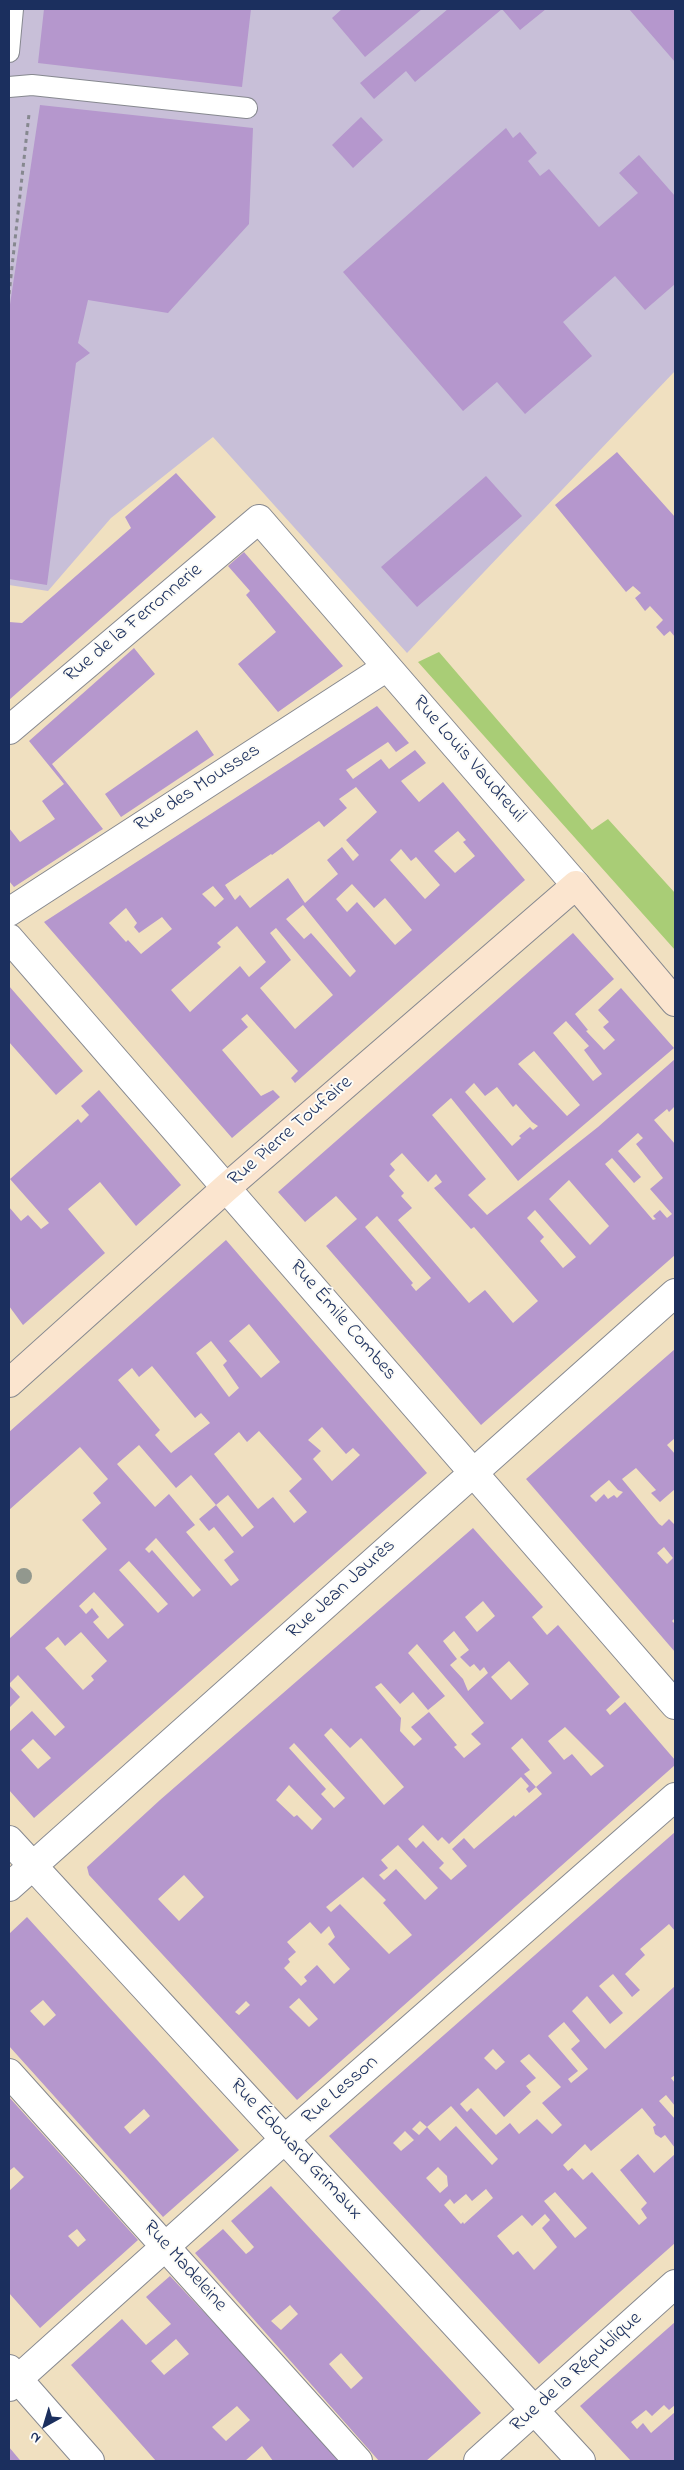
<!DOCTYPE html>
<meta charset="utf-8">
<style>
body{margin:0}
#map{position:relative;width:684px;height:2470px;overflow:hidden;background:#f0e0c0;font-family:"Indie Flower",sans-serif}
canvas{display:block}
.frame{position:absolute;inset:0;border:10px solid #1b2f5e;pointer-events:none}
.north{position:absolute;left:20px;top:2400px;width:50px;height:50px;-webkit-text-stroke:4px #fdfcf7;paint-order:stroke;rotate:219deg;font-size:14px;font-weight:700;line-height:20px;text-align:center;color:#1b2f5e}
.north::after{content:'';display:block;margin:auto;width:18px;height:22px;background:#1b2f5e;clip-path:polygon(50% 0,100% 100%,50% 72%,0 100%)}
</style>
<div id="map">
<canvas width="684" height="2470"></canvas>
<div class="frame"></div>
<div class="north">N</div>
</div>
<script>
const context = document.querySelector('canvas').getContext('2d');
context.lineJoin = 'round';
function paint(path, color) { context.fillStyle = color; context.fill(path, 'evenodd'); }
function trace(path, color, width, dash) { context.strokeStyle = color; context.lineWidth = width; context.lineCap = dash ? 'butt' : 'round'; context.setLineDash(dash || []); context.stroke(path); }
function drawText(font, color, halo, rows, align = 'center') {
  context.font = font + ' "Indie Flower",sans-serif'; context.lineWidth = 4; context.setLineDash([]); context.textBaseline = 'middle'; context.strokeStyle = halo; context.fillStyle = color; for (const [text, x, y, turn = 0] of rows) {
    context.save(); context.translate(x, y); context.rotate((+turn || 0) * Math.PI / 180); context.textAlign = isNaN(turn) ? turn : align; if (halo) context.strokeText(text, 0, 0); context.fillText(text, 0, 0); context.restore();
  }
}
paint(new Path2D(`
 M9,9H675V371L407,653L213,437L111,518L48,591L9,585Z`), '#c8bfd8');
paint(new Path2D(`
 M439,652L592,830L608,819L675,893V950L418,662Z`), '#a9cd76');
paint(new Path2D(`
 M44,9H251L242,87L38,63Z
 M342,9H422L365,57L332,18Z
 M448,9H502L415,82L406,71L374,99L360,83Z
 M502,9H546L520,30Z
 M629,9H675V62Z
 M40,105L253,128L249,224L168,313L88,300L78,343L90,353L76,363L47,585L9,579V311Z
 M361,117L383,140L353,168L332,145Z
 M506,128L513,138L520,132L537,153L528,161L540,176L549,169L599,227L638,193L619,173L639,155L675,196V284L645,310L615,276L563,322L592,356L525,414L497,382L463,411L343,272Z
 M617,452L675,517V637L670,631L664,636L656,627L663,620L650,606L645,611L635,598L641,593L633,586L626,592L555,505Z
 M176,473L216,517L9,700V622L22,623L131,528L125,517Z
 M486,476L522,516L417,607L381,567Z
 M244,552L343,666L278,712L238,664L276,632L246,595L250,591L228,566Z
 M134,648L155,674L52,764L103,829L14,887L9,881V828L20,842L55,819L42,801L64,784L29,741Z
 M377,706L409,743L396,752L388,742L346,770L353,779L381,759L389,769L415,750L426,763L401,781L419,802L443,782L525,880L295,1083L291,1078L298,1071L247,1014L241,1019L248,1027L222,1050L261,1096L273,1090L280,1097L232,1138L44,922ZM356,787L377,812L346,840L359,855L353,861L342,847L327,860L338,874L305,903L288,878L250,908L240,895L235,900L225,885L271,854L272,855L319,821L324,827L347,808L339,799ZM458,831L466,840L463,842L475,856L455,873L434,851ZM401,849L411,861L416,857L440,885L425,899L390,860ZM352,884L374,908L385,898L412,930L395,945L357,902L347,912L336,899ZM213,886L224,899L215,907L202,894ZM303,905L356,971L350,977L311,933L304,939L286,919ZM126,908L137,923L134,927L139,933L162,917L172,929L141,954L128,940L126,942L109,923ZM237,926L266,962L249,977L240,966L190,1012L171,990L221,947L217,943ZM276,928L333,995L295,1029L260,988L291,960L270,933Z
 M197,730L214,755L121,817L105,794Z
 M573,933L614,979L575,1014L588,1030L586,1031L604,1050L615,1040L603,1027L609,1022L598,1010L621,988L674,1048L518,1181L451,1098L432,1115L486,1179L468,1195L487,1215L598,1127L675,1059V1106L669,1112L667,1109L654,1120L675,1144V1255L481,1425L326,1246L357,1219L336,1196L305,1222L278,1192ZM566,1021L589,1046L584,1050L602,1074L593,1081L553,1033ZM534,1051L580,1105L567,1116L518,1064ZM474,1083L485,1096L497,1087L513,1107L516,1104L532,1122L538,1126L533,1130L530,1127L519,1136L521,1138L512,1146L465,1092ZM638,1133L643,1138L636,1144L663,1178L650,1189L672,1214L667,1218L660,1210L653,1216L656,1219L653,1220L605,1164L612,1158L634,1183L641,1177L618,1151ZM402,1153L428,1182L436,1174L442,1182L434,1188L471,1229L474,1227L538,1301L513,1323L485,1290L469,1303L398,1220L412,1208L401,1196L404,1193L389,1176L395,1170L390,1164ZM569,1180L609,1226L590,1245L549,1199ZM535,1210L576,1257L563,1268L540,1241L544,1237L527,1218ZM377,1216L431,1278L416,1291L411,1285L413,1283L365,1227Z
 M9,986L83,1071L56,1095L9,1042Z
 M99,1090L181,1185L136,1226L100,1182L68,1209L105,1253L23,1325L9,1306V1207L21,1221L28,1215L41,1229L49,1223L10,1179L78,1119L81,1123L89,1115L81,1106Z
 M226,1240L427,1473L34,1818L9,1790V1732L32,1711L55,1736L65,1727L18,1675L9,1684V1639L107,1549L82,1520L101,1503L93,1493L108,1479L80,1447L9,1510V1432ZM249,1324L280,1362L261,1378L229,1341ZM211,1341L227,1361L223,1365L239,1388L229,1397L196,1353ZM152,1366L195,1418L201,1413L210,1423L171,1453L155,1435L160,1430L118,1380L132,1368L139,1377ZM322,1427L346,1454L353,1448L360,1455L332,1481L313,1459L321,1451L308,1440ZM259,1431L302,1479L289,1491L307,1512L294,1523L273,1497L258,1509L214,1454L239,1432L247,1442ZM139,1445L176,1488L191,1475L216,1505L228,1495L254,1527L242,1537L216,1505L199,1519L209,1531L214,1527L234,1552L224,1560L239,1580L231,1586L186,1532L195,1525L169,1494L155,1507L117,1464ZM156,1538L201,1590L193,1597L152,1550L149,1553L145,1549ZM129,1561L168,1604L158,1613L119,1570ZM94,1592L124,1625L108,1639L93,1622L99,1617L92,1608L86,1614L79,1606ZM81,1632L107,1661L91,1676L94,1680L83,1690L45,1648L58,1637L65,1646ZM33,1739L51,1758L38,1769L21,1750Z
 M675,1349V1438L667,1445L675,1454V1489L660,1502L651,1493L656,1490L636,1468L622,1479L659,1524L662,1526L669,1519L675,1525V1618L672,1621L675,1624V1652L526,1479ZM609,1480L618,1490L623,1492L617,1498L614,1495L608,1499L604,1494L596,1502L590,1496ZM664,1547L673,1558L667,1564L657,1553Z
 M473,1528L543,1607L532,1617L547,1635L558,1625L620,1697L606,1710L610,1715L625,1702L675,1760V1765L297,2100L89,1875L87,1867L160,1800ZM483,1601L495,1616L477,1632L465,1617ZM454,1631L469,1650L460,1657L470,1667L474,1664L480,1671L484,1667L488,1673L468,1691L463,1679L450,1665L457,1659L443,1641ZM417,1644L484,1723L471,1734L481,1744L464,1758L454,1747L457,1745L429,1712L411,1727L422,1739L414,1746L400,1731L401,1718L375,1687L381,1683L400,1704L413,1692L428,1710L445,1696L408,1653ZM509,1661L529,1684L511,1700L491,1677ZM565,1727L604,1766L591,1776L572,1754L564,1760L548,1741ZM331,1728L350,1748L361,1738L404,1787L384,1805L324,1735ZM522,1738L552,1773L536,1787L542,1794L515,1817L514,1815L474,1849L464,1838L452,1849L467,1866L451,1880L439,1868L444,1863L423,1841L416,1848L408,1839L423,1825L438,1841L442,1837L449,1844L521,1777L529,1786L526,1789L529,1793L536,1787L524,1774L530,1770L511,1748ZM294,1743L345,1798L334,1808L321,1794L326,1789L289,1748ZM289,1785L322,1819L312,1830L297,1815L294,1817L276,1800ZM398,1845L438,1888L425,1900L396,1869L384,1880L379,1875L388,1868L381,1860ZM184,1875L204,1897L179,1921L158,1899ZM363,1877L386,1900L383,1903L412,1935L389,1954L340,1904L331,1912L326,1907ZM310,1922L321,1934L329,1926L335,1937L328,1944L350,1969L334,1984L317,1965L304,1977L307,1981L301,1986L284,1968L290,1962L288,1959L296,1952L287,1942ZM299,1998L318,2019L309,2027L289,2007ZM246,2001L250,2005L239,2015L235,2012Z
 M9,1685L20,1697L9,1708Z
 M675,1832V1931L669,1924L640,1949L645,1955L625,1974L640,1990L632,1997L613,1974L599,1986L623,2013L610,2024L587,1996L572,2011L605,2049L675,1986V2075L671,2078L675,2083V2106L666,2095L659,2101L675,2119V2148L665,2135L661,2138L655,2134L653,2127L656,2125L642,2108L591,2151L585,2144L563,2165L568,2171L572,2168L583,2180L592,2172L639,2225L647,2218L641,2209L647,2203L620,2170L638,2154L654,2173L675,2154V2243L539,2364L329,2136ZM564,2022L580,2041L571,2049L588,2069L571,2083L568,2079L578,2071L548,2036ZM493,2049L505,2062L496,2070L484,2058ZM529,2054L561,2087L542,2103L562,2125L552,2134L537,2119L519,2134L510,2123L496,2135L471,2108L467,2112L460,2104L478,2088L504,2117L531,2092L526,2086L536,2078L520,2061ZM451,2106L498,2159L492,2165L456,2126L440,2141L427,2127L419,2135L412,2129L420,2121L427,2127ZM405,2131L414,2140L401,2151L393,2143ZM438,2167L447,2176L448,2186L440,2193L426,2178ZM486,2189L493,2198L464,2224L463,2222L461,2224L444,2205L450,2199L454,2204L466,2194L472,2201ZM555,2192L587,2228L575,2238L544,2201ZM545,2214L550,2220L542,2228L557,2247L534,2270L518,2251L513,2255L497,2236L522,2215L532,2226Z
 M27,1917L239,2150L163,2217L9,2046V1934ZM43,2000L56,2015L44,2026L30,2011ZM144,2109L150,2116L130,2134L124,2127Z
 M9,2097L138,2240L40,2328L9,2293V2191L24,2177L14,2167L9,2171ZM77,2229L86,2240L78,2247L68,2236Z
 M271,2186L481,2413L426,2461H379L195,2253L223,2229L246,2254L250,2251L254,2247L231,2221ZM290,2305L298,2314L281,2330L271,2321ZM341,2353L363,2378L351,2389L329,2364Z
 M170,2276L312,2427L340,2461H273L262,2446L245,2461H156L71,2365L122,2319L146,2345L171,2324L146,2297ZM176,2339L189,2354L164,2375L151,2361ZM237,2406L250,2420L226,2441L212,2427Z
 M675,2322V2405L669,2410L664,2405L652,2416L646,2410L631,2422L637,2429L643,2423L651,2433L675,2412V2461H631L580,2406Z
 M9,2447L19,2459L21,2461H9Z`), '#b597cd');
const service = new Path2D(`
 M9,52L13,9
 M9,87L32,85L247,108`);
const minor = new Path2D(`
 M9,730L259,519L576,885
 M9,912L387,667
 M9,938L675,1705
 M9,1840L581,2461
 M9,1887L675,1293
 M9,2073L358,2461
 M9,2387L285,2139L675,1797
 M478,2461L675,2284`);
const tertiary = new Path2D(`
 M9,2369L90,2461`);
const secondary = new Path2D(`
 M9,1383L226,1188L576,885L675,1002`);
trace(service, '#86888f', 22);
trace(minor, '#86888f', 30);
trace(tertiary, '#86888f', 30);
trace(secondary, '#86888f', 30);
trace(new Path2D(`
 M9,294L29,114`), '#86888f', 3, [4, 4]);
trace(service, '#fff', 20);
trace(minor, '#fff', 28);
trace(tertiary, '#fff', 28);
trace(secondary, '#fbe5cf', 28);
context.fillStyle = '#92988e';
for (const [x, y] of [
 [24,1576]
]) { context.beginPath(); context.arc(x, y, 8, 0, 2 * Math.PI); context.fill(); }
drawText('20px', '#1b2f5e', '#fdfcf7', [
 ["Rue de la Ferronnerie",134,624,-40],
 ["Rue Louis Vaudreuil",468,760,49],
 ["Rue des Mousses",198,789,-33],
 ["Rue Pierre Toufaire",291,1132,-41],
 ["Rue Émile Combes",342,1321,49],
 ["Rue Jean Jaurès",342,1590,-42],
 ["Rue Lesson",341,2091,-41],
 ["Rue Édouard Grimaux",295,2150,47],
 ["Rue Madeleine",184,2267,48],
 ["Rue de la République",577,2373,-42]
]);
</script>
